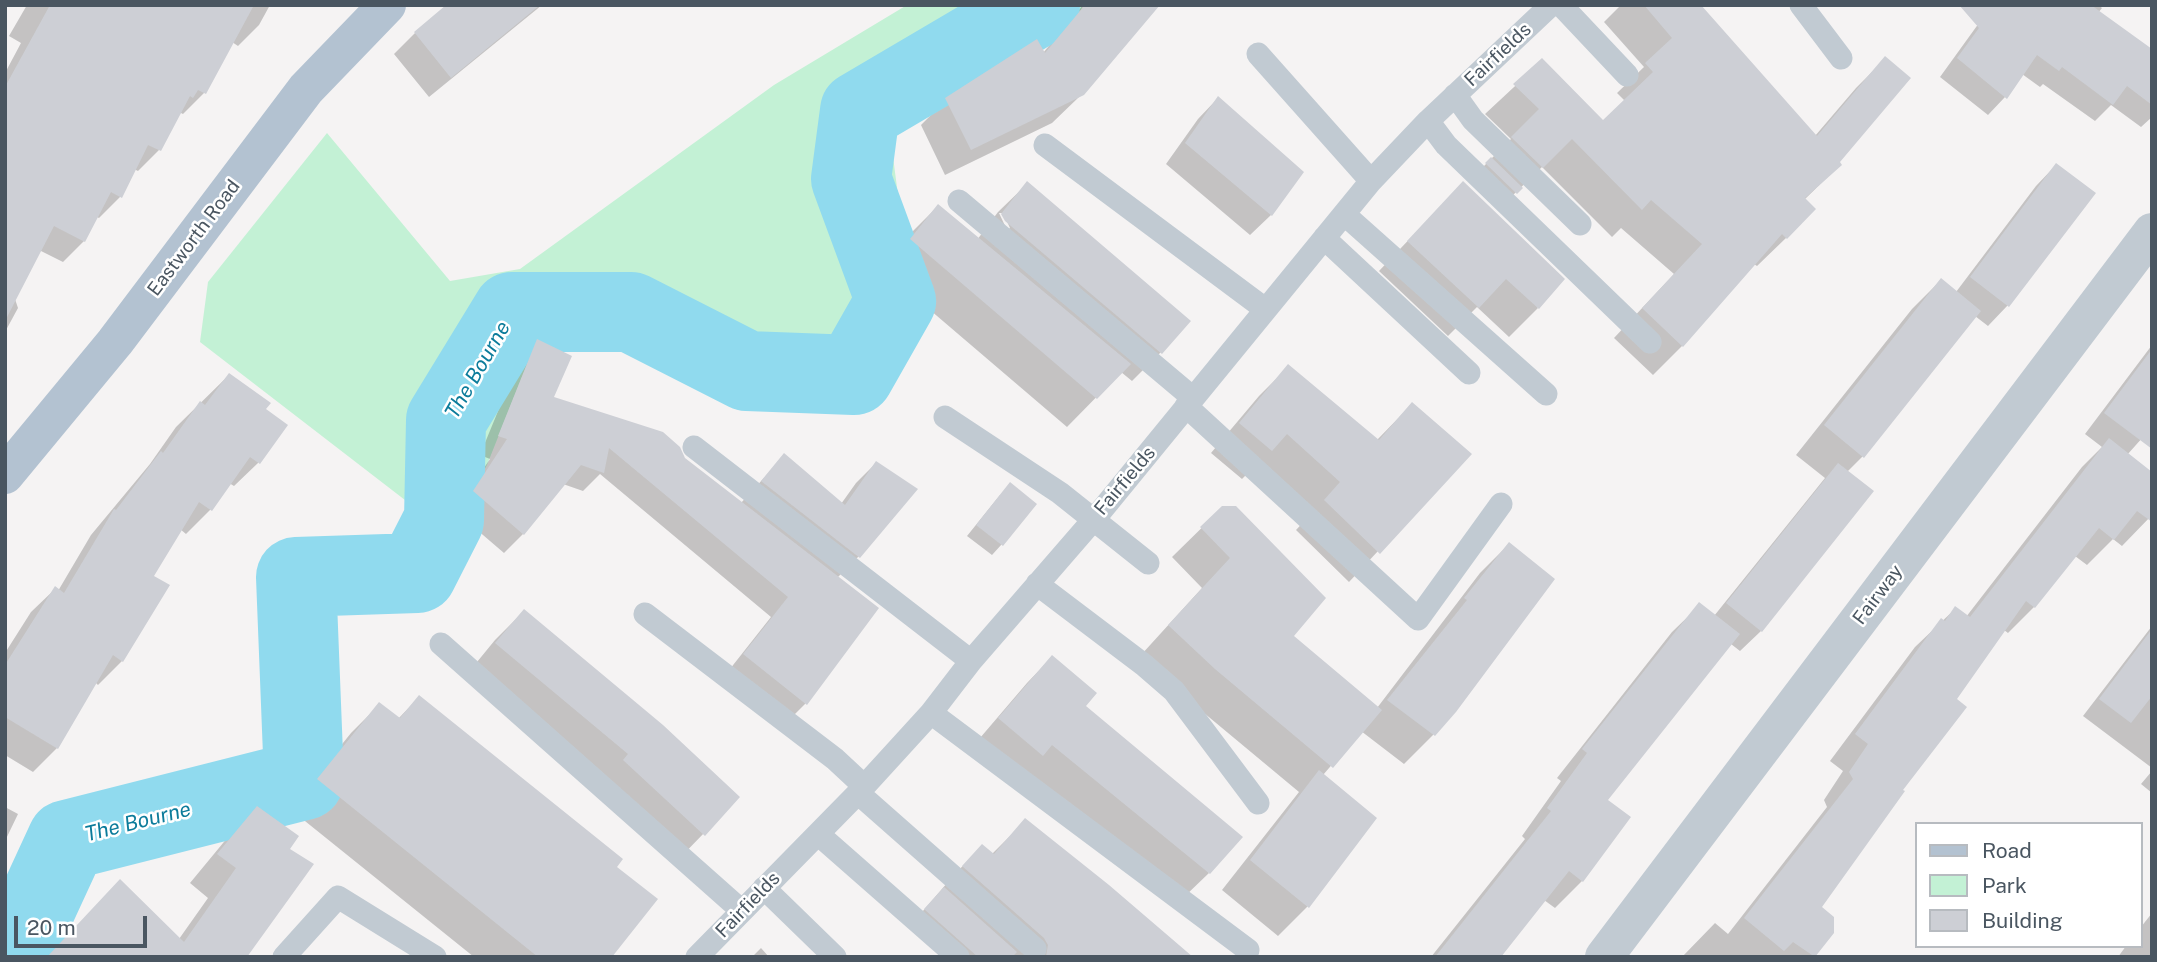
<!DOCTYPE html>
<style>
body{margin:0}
#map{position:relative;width:2157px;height:962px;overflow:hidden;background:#f5f3f3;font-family:"Public Sans",sans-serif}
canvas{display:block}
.frame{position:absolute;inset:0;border:7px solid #4a5661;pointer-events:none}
.legend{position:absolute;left:1915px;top:822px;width:228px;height:126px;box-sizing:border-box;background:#fff;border:2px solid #b7bbc0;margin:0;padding:9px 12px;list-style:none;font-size:21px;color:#4a5661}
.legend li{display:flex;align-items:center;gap:14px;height:35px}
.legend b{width:35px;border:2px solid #b7bbc0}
.scale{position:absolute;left:14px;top:916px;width:133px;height:32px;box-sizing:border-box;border:4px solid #4a5661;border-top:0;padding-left:9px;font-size:21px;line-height:24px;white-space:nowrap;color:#4a5661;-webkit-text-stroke:5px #fff;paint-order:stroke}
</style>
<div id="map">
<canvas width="2157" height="962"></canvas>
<div class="frame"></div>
<ul class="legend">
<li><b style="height:9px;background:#b3c2d1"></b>Road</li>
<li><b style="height:19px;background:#c3f1d5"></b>Park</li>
<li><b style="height:19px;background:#cdcfd5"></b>Building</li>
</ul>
<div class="scale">20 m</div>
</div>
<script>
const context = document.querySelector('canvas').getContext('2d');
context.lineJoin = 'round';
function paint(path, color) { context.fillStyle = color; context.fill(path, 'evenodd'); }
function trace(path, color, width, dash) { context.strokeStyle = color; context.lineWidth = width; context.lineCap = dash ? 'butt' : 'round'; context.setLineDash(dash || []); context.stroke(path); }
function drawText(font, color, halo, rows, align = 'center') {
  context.font = font + ' "Public Sans",sans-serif'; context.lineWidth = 5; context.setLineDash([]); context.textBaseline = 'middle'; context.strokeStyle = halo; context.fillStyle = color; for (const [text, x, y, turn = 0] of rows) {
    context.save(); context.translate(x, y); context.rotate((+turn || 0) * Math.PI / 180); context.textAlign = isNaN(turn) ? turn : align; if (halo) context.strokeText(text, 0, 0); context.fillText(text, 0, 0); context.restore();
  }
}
paint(new Path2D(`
 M907,5H1083L1081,10L890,134L903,233L908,344L843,399L785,382L724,378L650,342L537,339L487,465L460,515L448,549L411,591L427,517L200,342L208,282L327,133L450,281L520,269L774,85Z`), '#c3f1d5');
paint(new Path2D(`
 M27,5H270L259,25L238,46L232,42L204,93L183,114L179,112L159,150L138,171L134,169L120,197L99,218L97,217L84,241L63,262L39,250L15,299L18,308L5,332V73L21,43L9,36Z
 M449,5H542L429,97L394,54L415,33Z
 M1083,5H1157L1079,97L1052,123L945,175L921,125L947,99L1043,53Z
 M1621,5H1699L1815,136L1856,88L1885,59L1837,162L1840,165L1804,200L1786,238L1757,266L1754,264L1682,346L1653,375L1614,338L1674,274L1621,228L1612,237L1542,167L1512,196L1483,167L1511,139L1485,114L1542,61L1603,122L1625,101L1617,93L1644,67L1604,22Z
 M1992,5H2098L2102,8L2098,13L2152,51V117L2141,127L2111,105L2095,121L2043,84L2040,87L2022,74L2005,97L1988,115L1940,77Z
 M1218,98L1302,173L1271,215L1250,235L1166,164L1198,119Z
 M2056,165L2008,305L1988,326L1975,316L1863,456L1847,472L1761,631L1740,651L1731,644L1606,801L1582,881L1555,908L1544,900L1499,957H1431L1525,839L1522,836L1561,781L1557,778L1672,632L1700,605L1714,616L1825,478L1796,455L1912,309L1941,280L1956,292L2036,186Z
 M1463,183L1538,308L1509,337L1477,307L1448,336L1379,271Z
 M1027,184L1161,352L1132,381L1121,372L1067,427L882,269L909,235L938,206L977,240L998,212ZM999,213H1003L1010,228L1007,230Z
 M538,341L552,398L684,459L741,503L784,456L841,504L856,483L876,463L859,556L837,578L877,609L805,704L786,723L726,674L771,617L600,474L583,491L563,484L523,534L504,553L455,511L490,459L480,455L519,360Z
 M2152,345V427L2127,455L2152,515L2122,546L2113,539L2087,565L2075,556L2034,607L2008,633L2004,630L1954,700L1900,790L1819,907L1833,933L1813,957H1682L1715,923L1728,934L1827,807L1824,800L1843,771L1830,761L1915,647L1955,609L1966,617L2082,467L2102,447L2085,434Z
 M1288,367L1377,440L1412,404L1469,454L1349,582L1296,530L1313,512L1258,463L1242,479L1211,453L1259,396Z
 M229,375L263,410L258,463L234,486L229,483L210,510L186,534L180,529L152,577L122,661L98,685L95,682L57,748L33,772L5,755V653L31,612L55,589L58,591L91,535L150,464L176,427Z
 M1000,495L1002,544L992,555L967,536Z
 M1223,507L1291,636L1377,708L1480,573L1509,544L1433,735L1404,764L1361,731L1323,775L1374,818L1307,907L1278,936L1222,890L1299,792L1186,698L1141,655L1202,588L1172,557Z
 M524,611L738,798L674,864L468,673L495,640Z
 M2152,626V768L2083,716Z
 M1052,657L1083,707L1209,873L1183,898L974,745L1027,683Z
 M419,697L615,867L609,957H474L290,809L351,733L380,704L398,719Z
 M2152,771V793L2141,784Z
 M5,807L18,814L5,841Z
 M257,808L251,948L48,957L179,939L208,898L190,883L228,837Z
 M1026,820L1191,957H944L910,926L954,875L982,846L992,854Z
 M2152,913V957H2118L2126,946H2141V927Z
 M761,948L769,957H752Z`), '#0003');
trace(new Path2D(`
 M13,957L67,840L304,780L296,577L417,573L444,520L446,420L512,312H631L747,371L854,375L896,301L851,179L860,111L1040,5`), '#90daee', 80);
paint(new Path2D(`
 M50,5H254L206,94L198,90L193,98L190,96L161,151L148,145L122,198L111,192L85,242L54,226L5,321V87Z
 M446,5H540L451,78L414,32Z
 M1085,5H1160L1084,95L971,150L945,98L1037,39L1045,53Z
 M1644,5H1701L1817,136L1885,56L1911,78L1840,162L1842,165L1805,198L1816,209L1787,239L1782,234L1683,347L1642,308L1702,244L1651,200L1642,210L1572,139L1543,168L1511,137L1539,109L1513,84L1542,58L1603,120L1653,72L1645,63L1672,38Z
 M1959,5H2091L2152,49V105L2127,86L2113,105L2062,67L2059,71L2037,55L2007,99L1957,58L1979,28Z
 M1218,96L1304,172L1272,216L1185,143Z
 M1491,157L1523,188L1517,194L1485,163Z
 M2056,163L2096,193L2009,307L1970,277Z
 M1027,181L1191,321L1162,354L1005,221L1001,214Z
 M1463,181L1565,279L1539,309L1506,279L1479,308L1407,241Z
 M938,204L1131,364L1097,399L910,239Z
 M1941,278L1981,311L1864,458L1824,425Z
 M537,339L572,356L554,397L663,432L680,447L685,458L879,608L807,705L743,654L788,597L609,448L604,473L581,465L524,535L473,491L507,439L498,436Z
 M2152,349V449L2104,413Z
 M1288,364L1379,440L1412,402L1472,454L1380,554L1324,500L1340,482L1287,434L1272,451L1239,423Z
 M229,373L271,403L266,409L288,425L260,464L250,457L212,511L199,502L154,576L170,585L123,662L113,655L58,749L5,717V665L55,586L64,593L114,509L116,510L161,451L163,453L200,401L205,405Z
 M2109,438L2152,472V522L2137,511L2114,540L2099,528L2035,608L2026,601L1957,699L1967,707L1903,790L1905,791L1822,907L1834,917V933L1815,957L1793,942L1784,951L1744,918L1853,779L1849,772L1868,744L1855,734L1941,618L1945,621L1955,606L1970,617Z
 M784,453L845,505L876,461L918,489L860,558L761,481Z
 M1838,463L1874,491L1762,632L1726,603Z
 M1010,482L1037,504L1003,546L976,525Z
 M1222,506H1236L1326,598L1294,636L1382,710L1333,768L1215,669L1168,625L1230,558L1200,527Z
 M1509,542L1555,579L1456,712L1435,736L1387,700L1467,600L1464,598Z
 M1699,602L1740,634L1608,800L1631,817L1583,882L1569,871L1501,957H1435L1551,811L1547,808L1587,753L1582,749Z
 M524,609L663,725L740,797L705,836L623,760L628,754L495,643Z
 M2152,629V696L2131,723L2099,699Z
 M1052,655L1097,693L1086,706L1243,837L1210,874L1052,745L1043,756L998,718Z
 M419,695L623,859L617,867L658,899L612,957H538L317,779L379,702L400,718Z
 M1319,770L1377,818L1309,908L1250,860Z
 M257,806L299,836L290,849L314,864L247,957H47L120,879L184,942L236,868L217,854Z
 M1025,818L1109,885L1193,957H1046L1048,945L1044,938L962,866L982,844L994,854Z
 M944,887L1017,952L1012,957H978L924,909Z`), '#cdcfd5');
trace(new Path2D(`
 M1561,5L1627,75
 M1801,5L1841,58
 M1258,54L1371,181
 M1455,95L1473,120L1580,224
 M1428,121L1446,145L1650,342
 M1045,145L1265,309
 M959,201L1193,398
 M1344,214L1546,394
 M1324,238L1469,373
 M1186,406L1418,619L1501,504
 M945,417L1060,493L1148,563
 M694,447L971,661
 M1037,584L1144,665L1174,691L1258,803
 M645,614L835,759L864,786
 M441,644L742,911
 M931,713L1248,950
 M858,793L1035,949
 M818,834L958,957
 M764,888L835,957
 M284,957L338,897L435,957
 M697,957L858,793L931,713L971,661L1101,511L1371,181L1428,121L1551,5`), '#c1cad2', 23);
trace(new Path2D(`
 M1604,957L2152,232`), '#c1cad2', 38);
trace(new Path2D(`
 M5,475L115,342L306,89L387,5`), '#b3c2d1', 38);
drawText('19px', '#4a5661', '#fff', [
 ["Fairfields",1498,55,-43],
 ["Eastworth Road",194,238,-53],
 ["Fairfields",1125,481,-50],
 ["Fairway",1878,595,-53],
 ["Fairfields",748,905,-46]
]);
drawText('italic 21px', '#0c7c9b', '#fff', [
 ["The Bourne",478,370,-60],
 ["The Bourne",138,822,-14]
]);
</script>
